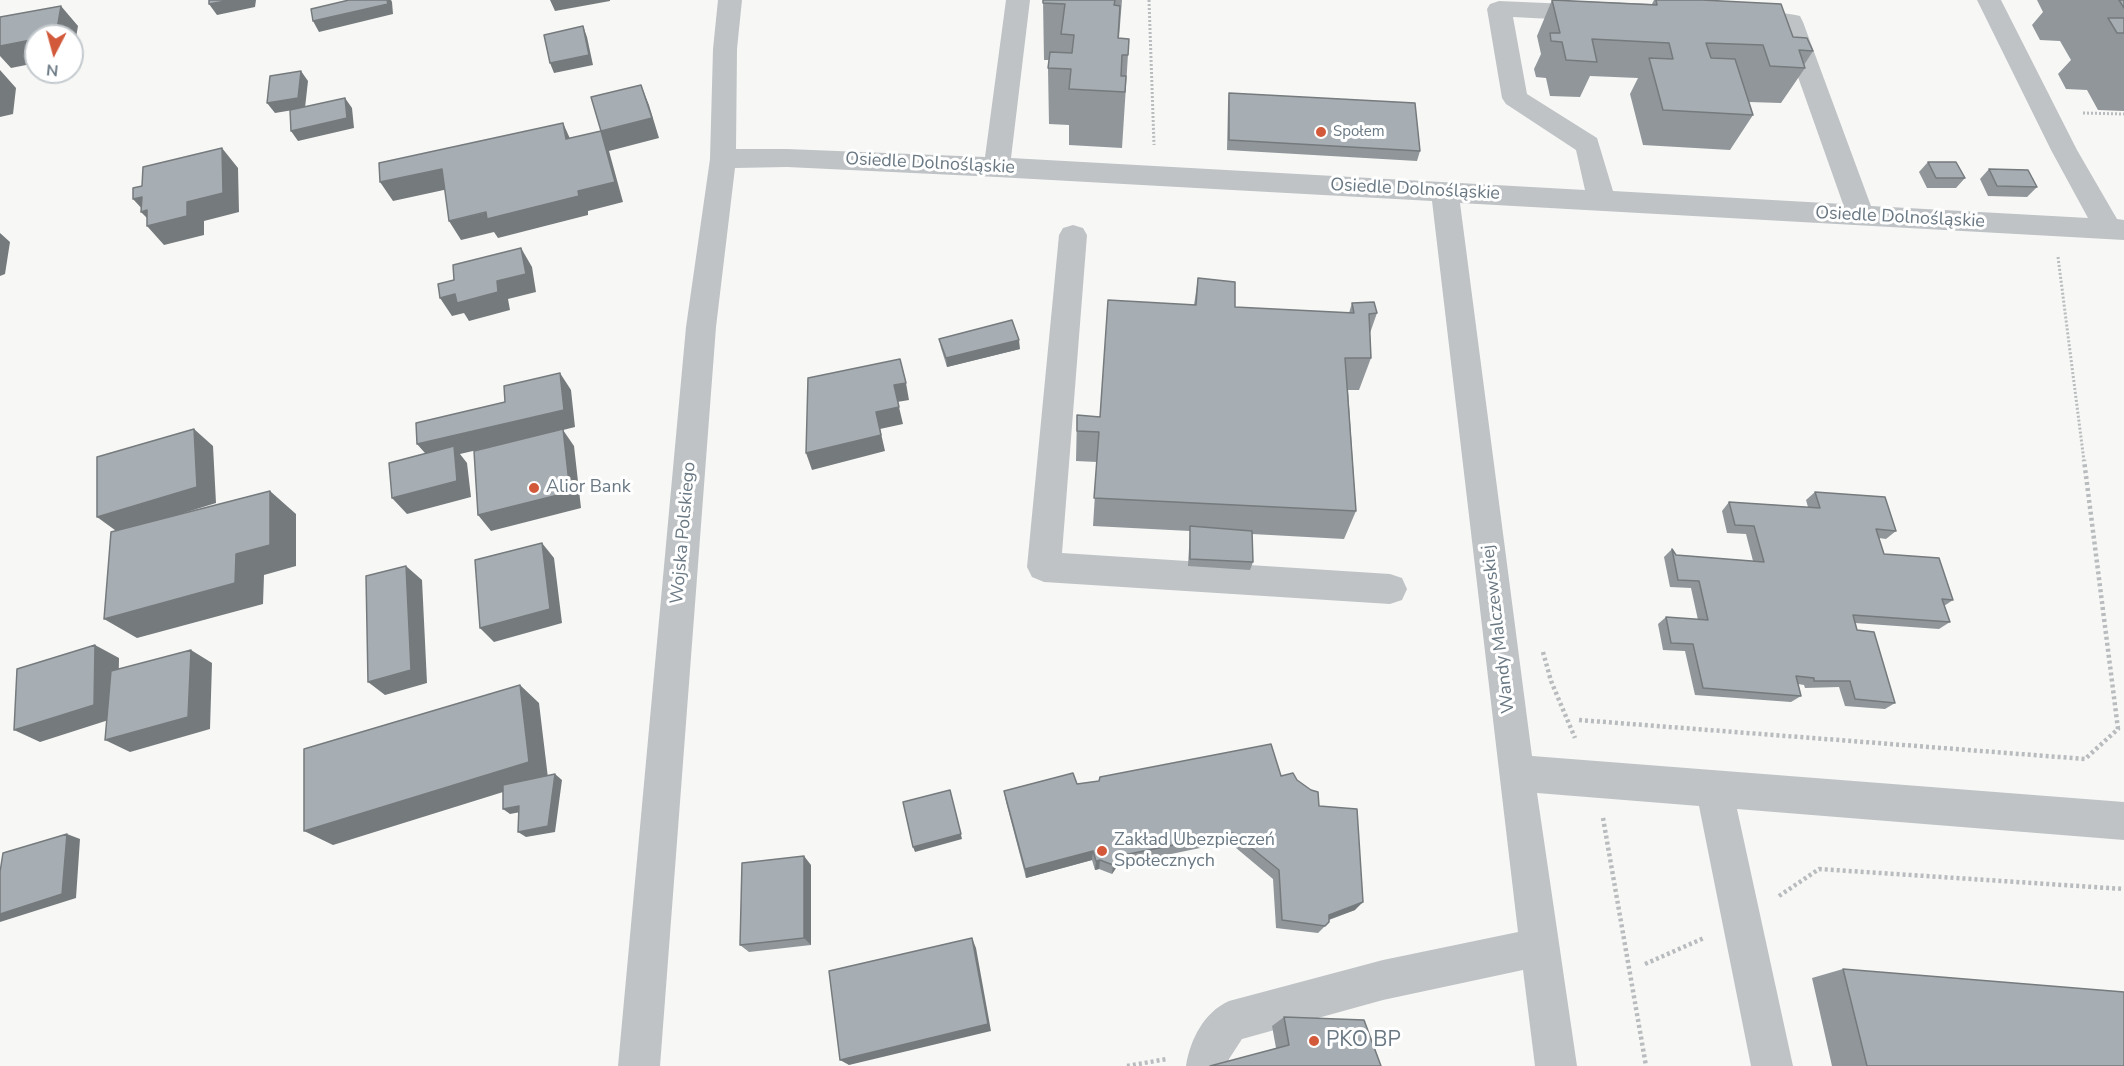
<!DOCTYPE html>
<meta charset="utf-8">
<style>
body{margin:0}
#map{position:relative;width:2124px;height:1066px;overflow:hidden;background:#f7f7f5;font-family:"Nunito Sans",sans-serif}
canvas{display:block}
.north{position:absolute;left:24px;top:24px;width:60px;height:60px;box-sizing:border-box;background:#fff;border:2px solid #c3c9cd;border-radius:50%;rotate:186deg;font-size:16px;font-weight:700;line-height:24px;text-align:center;color:#697883}
.north::after{content:'';display:block;margin:auto;width:21px;height:27px;background:#d2593a;clip-path:polygon(50% 0,100% 100%,50% 72%,0 100%)}
</style>
<div id="map">
<canvas width="2124" height="1066"></canvas>
<div class="north">N</div>
</div>
<script>
const context = document.querySelector('canvas').getContext('2d');
context.lineJoin = 'round';
function trace(path, color, width, dash) { context.strokeStyle = color; context.lineWidth = width; context.lineCap = dash ? 'butt' : 'round'; context.setLineDash(dash || []); context.stroke(path); }
function paint(path, color) { context.fillStyle = color; context.fill(path, 'evenodd'); }
function drawText(font, color, halo, rows, align = 'center') {
  context.font = font + ' "Nunito Sans",sans-serif'; context.lineWidth = 6; context.setLineDash([]); context.textBaseline = 'middle'; context.strokeStyle = halo; context.fillStyle = color; for (const [text, x, y, turn = 0] of rows) {
    context.save(); context.translate(x, y); context.rotate((+turn || 0) * Math.PI / 180); context.textAlign = isNaN(turn) ? turn : align; if (halo) context.strokeText(text, 0, 0); context.fillText(text, 0, 0); context.restore();
  }
}
trace(new Path2D(`
 M1149,0L1154,145
 M2083,113L2124,114
 M2058,257L2084,461`), '#b9bcbe', 3, [2, 2]);
trace(new Path2D(`
 M1543,652L1551,681L1575,738
 M1579,720L2085,759L2118,729L2084,460
 M1603,818L1646,1066
 M1779,896L1819,869L2124,889
 M1645,964L1704,938
 M1127,1066L1167,1059`), '#b9bcbe', 4.5, [3, 3]);
paint(new Path2D(`
 M718,0H742L737,49L736,149H787L985,157L1006,0H1030L1011,158L1585,190L1576,150L1506,104L1502,98L1487,9L1490,4L1499,1L1591,5L1600,7L1603,13L1600,19L1591,21L1513,17L1527,94L1597,138L1613,191L1843,204L1781,29L1736,26L1733,20L1736,14C1755,10 1781,12 1800,16L1803,22L1871,206L2088,218L2051,150L1977,0H2001L2077,150L2117,219L2124,220V240L1460,203L1532,756L2124,802V840L1737,809L1793,1066H1751L1699,806L1537,793L1577,1066H1535L1523,970L1383,1000L1242,1039L1229,1059L1228,1066H1186C1190,1040 1204,1012 1229,1001L1383,960L1518,932L1432,201L997,177L787,167L735,168L716,327L660,1066H618L686,327L710,159L713,49Z
 M1073,225L1083,228L1087,235L1062,553L1390,574L1402,578L1407,589L1402,600L1390,604L1044,582L1032,577L1027,567L1059,235L1063,228Z`), '#bfc3c6');
paint(new Path2D(`
 M1043,0H1122L1119,38L1129,39L1122,148L1069,145V125L1049,124L1048,68L1049,60H1044Z
 M1552,0L1652,4L1654,0H1702L1793,37L1813,51L1804,65L1805,68L1781,103L1749,102L1753,115L1730,150L1643,145L1630,94L1638,78L1590,76L1580,97L1550,96L1546,78L1536,77L1534,69L1541,54L1537,36Z
 M2037,0H2124V111L2098,110L2087,90L2066,89L2058,74L2071,60L2060,41L2040,40L2032,25L2043,12Z
 M1229,93L1420,151L1417,161L1227,150L1228,103Z
 M1928,162L1965,178L1956,188H1927L1919,172Z
 M1989,169L2037,187L2027,197L1988,196L1980,179Z
 M1198,278L1235,307L1349,313L1352,303L1377,313L1370,333L1371,358L1359,390H1348L1356,511L1344,539L1252,534L1253,562L1250,570L1188,566L1190,531L1093,526L1097,462L1076,461L1077,415L1100,417L1194,305Z
 M939,339L1020,349L947,367L941,348Z
 M1815,492L1896,531L1886,539L1879,538L1884,554L1953,600L1944,606L1950,622L1939,629L1855,623L1857,630L1895,703L1885,709L1845,706L1839,687L1805,688L1804,685L1798,684L1801,696L1791,702L1695,695L1685,651L1663,650L1658,624L1666,617L1698,620L1691,588L1670,587L1664,557L1672,549L1676,555L1753,561L1746,534L1727,533L1722,511L1729,502L1808,507L1806,500Z
 M1281,776L1297,780L1319,806L1355,910L1329,920V922L1318,933L1276,928L1273,879L1229,842L1118,865L1112,874L1099,869L1095,870L1092,860L1026,878L1006,802L1004,791L1077,784Z
 M811,865V945L749,952L740,945Z
 M1843,969L2124,1066H1832L1812,978Z
 M1284,1017L1381,1066L1276,1048L1272,1026Z`), '#90969a');
paint(new Path2D(`
 M231,0H256L255,7L217,15L209,4Z
 M387,0H391L392,2L393,14L319,32L313,21Z
 M550,0H610V1L555,11Z
 M61,6L78,26L73,55L72,56V36H52Z
 M583,26L587,37L593,65L554,73L550,63Z
 M36,39V63L11,68L0,56V46Z
 M0,70L16,88L13,114L0,117Z
 M301,71L308,81L305,108L275,113L267,103Z
 M641,85L649,105L659,138L609,151L623,202L588,211V215L498,238L494,232L461,240L449,221L578,191L601,131Z
 M345,98L352,108L354,128L298,141L291,131Z
 M563,123L572,143L566,139Z
 M222,148L238,168L239,212L204,221V235L164,245L147,226L153,224L141,212L144,211L133,199L142,197L187,202Z
 M442,169L453,188L393,201L380,182Z
 M0,233L10,242L5,274L0,276Z
 M521,248L532,267L536,292L508,299L510,310L469,321L464,313L452,316L440,298L497,281Z
 M1019,340L1020,349L947,367L946,358Z
 M560,373L571,390L575,427L563,430L574,446L581,508L491,531L478,515L563,430L460,454L467,463L471,497L407,514L392,498L432,461L417,444L564,410Z
 M906,383L909,400L897,402L894,385Z
 M899,407L903,424L880,429L885,451L812,470L806,453L876,412Z
 M194,429L213,446L216,503L119,533L97,517Z
 M270,491L296,514V566L264,575L263,604L137,638L104,619L236,554Z
 M542,543L554,558L562,623L494,642L480,628Z
 M406,566L422,580L427,683L385,695L368,682Z
 M95,645L119,658L118,717L40,742L14,730Z
 M191,650L212,663L210,729L130,752L105,740Z
 M520,685L539,703L548,778L333,845L304,831Z
 M555,774L562,780L555,832L526,837L518,832Z
 M950,790L962,839L915,852L913,847Z
 M519,806L526,811L510,814L503,809Z
 M67,834L80,839L76,898L0,922V914Z
 M1093,851L1092,860L1026,878L1025,869Z
 M804,856L811,865V945L804,938Z
 M1119,856L1118,865L1112,874L1113,865Z
 M1100,860L1099,869L1095,870L1096,861Z
 M1363,902L1355,910L1322,922L1329,915Z
 M972,938L976,948L991,1031L849,1065L840,1060Z`), '#757a7d');
const building = new Path2D(`
 M209,0H231L209,4Z
 M349,0H387L388,4L313,21L311,9Z
 M1043,0H1115L1114,5L1120,6L1118,38L1129,39L1128,55H1122L1121,76H1126L1125,92L1069,89L1071,69L1048,68L1050,52L1072,53L1074,35L1061,34L1065,4L1043,3Z
 M1552,0L1657,5L1656,0H1702L1781,4L1793,37L1807,38L1813,51L1799,50L1805,68L1770,66L1763,45L1706,43L1711,58L1735,59L1753,115L1663,110L1649,58L1673,59L1669,43L1592,39L1597,62L1566,60L1562,42L1551,41L1550,33H1560Z
 M2119,0H2124V8Z
 M61,6L56,35L36,36V39L0,46V17Z
 M2108,18H2124V33H2117Z
 M583,26L589,55L550,63L544,35Z
 M301,71L298,98L267,103L270,76Z
 M641,85L652,118L601,131L591,97Z
 M1229,93L1415,103L1420,151L1229,140Z
 M345,98L347,118L291,131L290,110Z
 M563,123L566,139L601,131L615,182L578,191L579,196L487,219L486,212L449,221L442,169L380,182L379,163Z
 M222,148L223,193L187,202V216L147,226V210L141,212L142,197L133,199V188L142,186L143,167Z
 M1928,162H1956L1965,178H1936Z
 M1989,169L2028,170L2037,187L1997,186Z
 M521,248L526,274L497,281L498,292L457,303L455,294L440,298L438,284L454,280L453,265Z
 M1198,278L1235,282V307L1354,313L1352,303L1374,302L1377,313L1369,314L1371,358H1345L1356,511L1094,498L1099,432L1077,431V415L1100,417L1108,300L1196,305Z
 M1012,320L1019,340L946,358L939,339Z
 M900,359L906,383L894,385L899,407L876,412L881,435L806,453L808,378Z
 M560,373L564,410L417,444L416,423L505,402L504,386Z
 M194,429L197,487L97,517V457Z
 M563,429L570,492L478,515L474,451Z
 M454,446L457,481L392,498L389,463Z
 M270,491V545L236,554L235,583L104,619L111,532Z
 M1815,492L1885,497L1896,531L1876,529L1884,554L1939,558L1953,600L1942,599L1950,622L1853,615L1857,630L1874,632L1895,703L1855,699L1850,681H1814V678L1796,676L1801,696L1703,688L1693,644L1671,643L1666,617L1708,620L1699,581L1678,580L1672,549L1676,555L1764,562L1754,526L1735,525L1729,502L1820,508Z
 M1190,526L1252,531L1253,562L1190,559Z
 M542,543L550,609L480,628L475,560Z
 M406,566L411,670L368,682L366,576Z
 M95,645L94,705L14,730L17,669Z
 M191,650L188,717L105,740L111,671Z
 M520,685L529,762L304,831V749Z
 M1271,744L1281,776L1293,773L1297,780L1311,790L1318,792L1319,806L1357,809L1363,902L1329,915V922L1325,926L1282,920L1279,870L1233,833L1119,856L1113,865L1100,860L1096,861L1093,851L1025,869L1004,791L1073,773L1077,784L1099,781L1100,777Z
 M555,774L548,826L518,832L519,806L503,809V785Z
 M950,790L961,834L913,847L903,802Z
 M67,834L62,894L0,914V872L3,853Z
 M804,856V938L740,945L742,863Z
 M972,938L988,1024L840,1060L829,971Z
 M1843,969L2124,992V1066H1867Z
 M1284,1017L1364,1020L1381,1066H1210L1289,1045Z`);
paint(building, '#a7aeb3');
trace(building, '#757a7d', 1.5);
for (const [x, y, r, color] of [
 [1321,132,6,"#d2593a"],
 [534,488,6,"#d2593a"],
 [1102,851,6,"#d2593a"],
 [1314,1041,6,"#d2593a"]
]) { const dot = new Path2D(); dot.arc(x, y, r, 0, 2 * Math.PI); context.fillStyle = color; context.fill(dot); trace(dot, '#fff', 2); }
drawText('15px', '#697883', '#fff', [
 ["Społem",1333,132]
], 'left');
drawText('18px', '#697883', '#fff', [
 ["Osiedle Dolnośląskie",930,164,3],
 ["Osiedle Dolnośląskie",1415,190,3],
 ["Osiedle Dolnośląskie",1900,218,3],
 ["Wojska Polskiego",684,533,-85],
 ["Wandy Malczewskiej",1499,629,-97]
]);
drawText('18px', '#697883', '#fff', [
 ["Alior Bank",546,488],
 ["Zakład Ubezpieczeń",1114,841],
 ["Społecznych",1114,862]
], 'left');
drawText('21px', '#697883', '#fff', [
 ["PKO BP",1326,1041]
], 'left');
</script>
